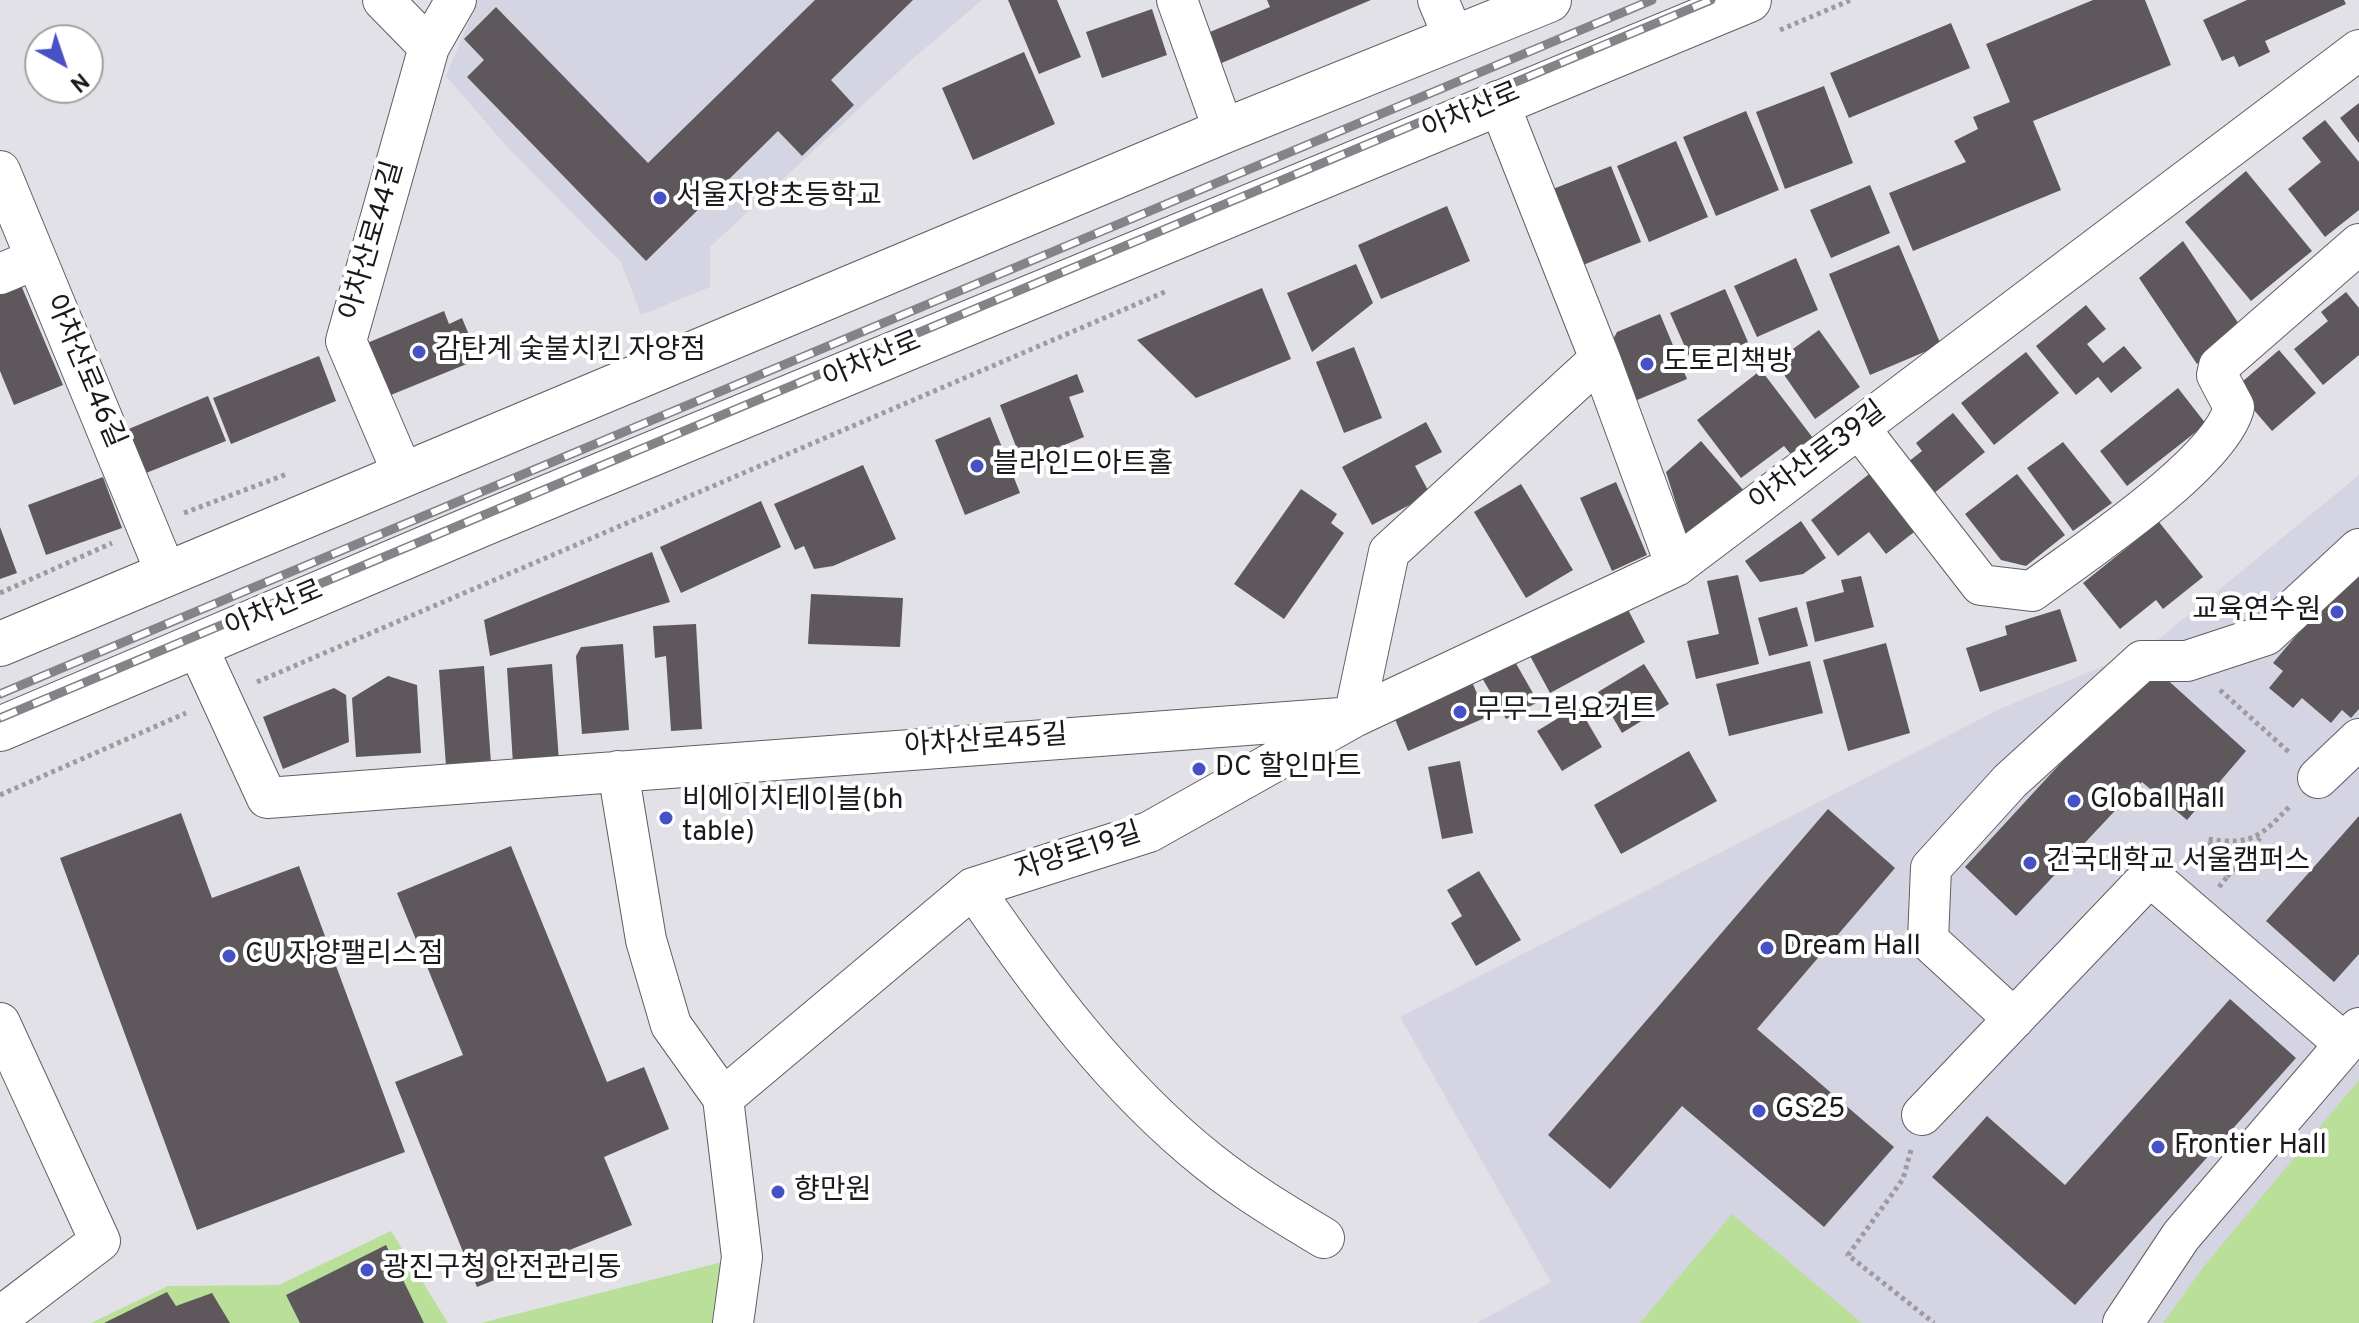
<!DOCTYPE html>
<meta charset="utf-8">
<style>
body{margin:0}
#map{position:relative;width:2359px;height:1323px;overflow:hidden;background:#e1e1e7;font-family:Overpass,sans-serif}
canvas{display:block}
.north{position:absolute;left:24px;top:24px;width:80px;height:80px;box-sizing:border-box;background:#fff;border:2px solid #a3a3a4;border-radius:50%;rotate:140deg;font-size:22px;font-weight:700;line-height:32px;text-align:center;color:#1a1a1c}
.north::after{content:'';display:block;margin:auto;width:28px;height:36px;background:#4651c5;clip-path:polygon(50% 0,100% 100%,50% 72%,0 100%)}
</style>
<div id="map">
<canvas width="2359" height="1323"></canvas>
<div class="north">N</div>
</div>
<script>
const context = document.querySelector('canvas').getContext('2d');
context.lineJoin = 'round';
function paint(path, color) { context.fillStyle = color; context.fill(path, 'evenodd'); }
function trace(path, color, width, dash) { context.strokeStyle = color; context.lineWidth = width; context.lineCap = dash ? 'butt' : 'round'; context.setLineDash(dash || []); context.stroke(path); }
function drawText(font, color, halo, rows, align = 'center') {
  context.font = font + ' Overpass,"Noto Sans KR",sans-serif'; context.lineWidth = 8; context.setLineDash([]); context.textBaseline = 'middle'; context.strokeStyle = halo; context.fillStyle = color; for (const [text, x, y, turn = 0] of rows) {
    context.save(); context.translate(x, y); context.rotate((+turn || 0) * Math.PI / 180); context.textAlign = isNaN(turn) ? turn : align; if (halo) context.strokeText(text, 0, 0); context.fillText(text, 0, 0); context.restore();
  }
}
paint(new Path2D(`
 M478,0H982L910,61L710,247V287L641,315L621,262L509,149L446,76Z
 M2359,475V1323H1477L1551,1282L1400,1017L2000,709L2149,647Z`), '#d5d4e2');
paint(new Path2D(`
 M2359,1080V1323H2163L2205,1265Z
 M1732,1214L1862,1323H1640Z
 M391,1231L448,1323H91L168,1286L279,1285Z
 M742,1257L733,1323H481Z`), '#badf99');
paint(new Path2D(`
 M815,0H913L831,80L854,105L802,156L778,131L646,261L467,77L484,60L464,39L496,7L648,163Z
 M1008,0H1057L1081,57L1039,74Z
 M1267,0H1371L1205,70L1193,39L1270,7Z
 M2093,0H2145L2171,65L2033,121L2061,190L1913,251L1889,193L1966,162L1954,141L1978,129L1973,117L2010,102L1986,44Z
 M2247,0H2344L2346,4L2265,41L2270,52L2239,67L2234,56L2222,61L2203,20Z
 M1152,9L1167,55L1102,78L1086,32Z
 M1951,23L1970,68L1849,118L1830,73Z
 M1024,52L1055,124L973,160L942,88Z
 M1824,86L1853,163L1785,189L1756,112Z
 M2359,103V143L2340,118Z
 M1746,111L1779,190L1716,216L1683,137Z
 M2325,120L2359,162V210L2325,237L2288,189L2321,162L2302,138Z
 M1676,141L1708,217L1649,242L1617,166Z
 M1611,166L1641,242L1578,267L1548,191Z
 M2246,171L2312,251L2251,301L2185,222Z
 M1870,185L1890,233L1831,258L1810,210Z
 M1447,206L1470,261L1381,299L1358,245Z
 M2183,241L2241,327L2197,364L2139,278Z
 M1899,245L1941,345L1870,375L1829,274Z
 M1796,258L1818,310L1757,337L1734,286Z
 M1356,264L1373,303L1312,352L1287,293Z
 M21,285L63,385L14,405L0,371V294Z
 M1262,288L1291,359L1196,398L1137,340Z
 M1725,289L1748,342L1693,365L1670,313Z
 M2346,292L2359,308V355L2323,385L2294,349L2328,321L2321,312Z
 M2086,305L2106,329L2087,344L2103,363L2124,346L2142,368L2111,393L2098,377L2076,395L2036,346Z
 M444,311L449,324L462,318L479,359L381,399L360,346Z
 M1660,314L1687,379L1630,403L1608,349L1617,332Z
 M1819,330L1860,387L1815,419L1775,362Z
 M1354,347L1382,418L1344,433L1316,362Z
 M2279,350L2316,393L2272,431L2235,388Z
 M2026,352L2059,393L1994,445L1961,403Z
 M319,356L336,401L231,444L213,398Z
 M1761,370L1816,442L1794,458L1784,446L1741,478L1697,420Z
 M1077,374L1084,392L1069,397L1084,437L1022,462L1000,405Z
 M2178,388L2206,424L2127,486L2100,451Z
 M208,396L226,441L136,477L119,433Z
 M1953,413L1985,452L1928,498L1903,466L1922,451L1916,443Z
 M990,417L1020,493L965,515L935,440Z
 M1426,422L1442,452L1415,466L1430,494L1372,525L1342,467Z
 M1701,441L1751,499L1710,536L1685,532L1666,472Z
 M2063,442L2112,503L2073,531L2027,468Z
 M863,465L896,539L833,566L814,569L804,546L795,550L774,504Z
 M1873,471L1918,529L1886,554L1869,532L1838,556L1811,520Z
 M2017,474L2065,535L2026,566L2001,560L1965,514Z
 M103,477L122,528L46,555L28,505Z
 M1616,482L1647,555L1612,571L1580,498Z
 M1521,484L1573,570L1526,598L1474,512Z
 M1301,489L1337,514L1331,523L1344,533L1284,619L1234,584Z
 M761,501L781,547L681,593L660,547Z
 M1801,521L1826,558L1803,574L1760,582L1745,561Z
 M2159,522L2203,577L2163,609L2156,600L2120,629L2083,583Z
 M0,527L17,573L0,579Z
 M652,552L670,602L490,656L484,620Z
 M2359,561V709L2351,718L2342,710L2331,723L2302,698L2293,708L2269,688L2283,671L2273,663Z
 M1738,575L1759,664L1696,679L1687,641L1719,634L1707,581Z
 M1861,576L1874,627L1815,642L1806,602L1844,592L1841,580Z
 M811,594L903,598L900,647L808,644Z
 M1624,602L1645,642L1550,693L1529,654Z
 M1797,607L1808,646L1769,656L1758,618Z
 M2060,609L2077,661L1980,692L1966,648L2007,635L2005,626Z
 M696,624L702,729L671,731L666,656L655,658L653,626Z
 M1886,643L1910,733L1848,751L1823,660Z
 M623,644L629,730L582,734L576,656L581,647Z
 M1510,653L1538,702L1506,719L1478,671Z
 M1810,661L1823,713L1729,736L1716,684Z
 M552,664L559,761L513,764L507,668Z
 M1644,664L1669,704L1622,733L1598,692Z
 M2151,665L2246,751L2187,820L2142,782L2016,916L1965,867Z
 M484,666L491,763L446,766L439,670Z
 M1469,675L1487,717L1408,751L1390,707Z
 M388,676L417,685L421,753L356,757L352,698Z
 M334,688L346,695L349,742L283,769L263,717Z
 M1578,706L1602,747L1562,771L1537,731Z
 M1689,751L1717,801L1621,854L1594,805Z
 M1460,761L1473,833L1442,839L1428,767Z
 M1828,809L1895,868L1757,1029L1894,1147L1824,1227L1682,1106L1610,1189L1548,1135Z
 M181,813L212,898L299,866L405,1152L197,1230L60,858Z
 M2359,816V954L2334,982L2266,921Z
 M511,846L607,1082L644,1067L669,1129L604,1157L632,1225L477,1287L395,1082L463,1055L397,893Z
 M1479,871L1521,940L1476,966L1451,923L1462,916L1447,890Z
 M2230,999L2296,1058L2075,1305L1932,1177L1987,1116L2065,1185Z
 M386,1245L424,1323H300L286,1295Z
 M167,1292L176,1306L212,1293L230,1323H104Z`), '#5e585c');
const minor = new Path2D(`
 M383,0L429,47
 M1177,0L1224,131
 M1438,0L1454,38
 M1498,101L1600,359L1676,566
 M0,171L166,573
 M0,274L36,259
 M1859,428L1981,585L2032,591C2080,555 2221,463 2234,407L2217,375L2219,366L2359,244
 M403,474L346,341L429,47L456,0
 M196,644L267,798L1354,717L1389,552L1600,359
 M618,771L646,940L671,1025L723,1098
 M2318,778L2359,739
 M973,888C1040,986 1114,1086 1208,1161C1244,1190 1284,1214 1324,1238
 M2014,1019L1928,940L1931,868L2010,781L2142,661H2187L2266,635L2359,549
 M0,1023L100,1241L0,1317
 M1922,1115L2150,876L2345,1044
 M733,1323L742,1257L723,1098L973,888L1149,832L1354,717L1676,566L2359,50
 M2123,1323L2181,1236L2359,1028`);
const major = new Path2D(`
 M0,644L1224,131L1549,0
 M0,729L485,523L1749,0`);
trace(minor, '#5f5e64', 42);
trace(major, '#5f5e64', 46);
trace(new Path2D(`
 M1780,30L1851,0
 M184,513L287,474
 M0,593L112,543
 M257,682L1167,291
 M2220,690L2290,753
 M0,795L186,713
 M2227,877L2260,838
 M2219,887L2227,877L2208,839C2252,846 2261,836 2290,806
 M1911,1150L1903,1179L1848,1255L1934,1323`), '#9b9ba0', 5, [4, 4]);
trace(minor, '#fff', 40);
trace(major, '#fff', 44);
const rail = new Path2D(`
 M0,694L1652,0
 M0,718L1711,0`);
trace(rail, '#848488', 9);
trace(rail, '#fff', 6, [18]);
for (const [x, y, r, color] of [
 [660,198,8,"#4651c5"],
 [419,352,8,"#4651c5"],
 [1647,364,8,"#4651c5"],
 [977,466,8,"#4651c5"],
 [2337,612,8,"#4651c5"],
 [1460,712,8,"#4651c5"],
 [1199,769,8,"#4651c5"],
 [2074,801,8,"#4651c5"],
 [666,818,8,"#4651c5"],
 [2030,863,8,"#4651c5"],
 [1767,948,8,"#4651c5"],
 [229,956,8,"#4651c5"],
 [1759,1111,8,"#4651c5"],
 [2158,1147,8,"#4651c5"],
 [778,1192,8,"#4651c5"],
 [367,1270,8,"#4651c5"]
]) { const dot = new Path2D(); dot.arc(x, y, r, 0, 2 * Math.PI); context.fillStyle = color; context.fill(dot); trace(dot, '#fff', 3); }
drawText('28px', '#1a1a1c', '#fff', [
 ["아차산로",1472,113,-23],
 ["아차산로44길",374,241,-74],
 ["아차산로",873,362,-23],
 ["아차산로46길",83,372,67],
 ["아차산로39길",1819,458,-37],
 ["아차산로",275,611,-23],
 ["아차산로45길",986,743,-4],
 ["자양로19길",1079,854,-18]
]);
drawText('28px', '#1a1a1c', '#fff', [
 ["서울자양초등학교",676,198],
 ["감탄계 숯불치킨 자양점",435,352],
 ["도토리책방",1663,364],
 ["블라인드아트홀",993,466],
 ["교육연수원",2321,612,"right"],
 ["무무그릭요거트",1476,712],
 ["DC 할인마트",1215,769],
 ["Global Hall",2090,801],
 ["비에이치테이블(bh",682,802],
 ["table)",682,834],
 ["건국대학교 서울캠퍼스",2046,863],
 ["Dream Hall",1783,948],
 ["CU 자양팰리스점",245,956],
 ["GS25",1775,1111],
 ["Frontier Hall",2174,1147],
 ["향만원",794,1192],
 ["광진구청 안전관리동",383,1270]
], 'left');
</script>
